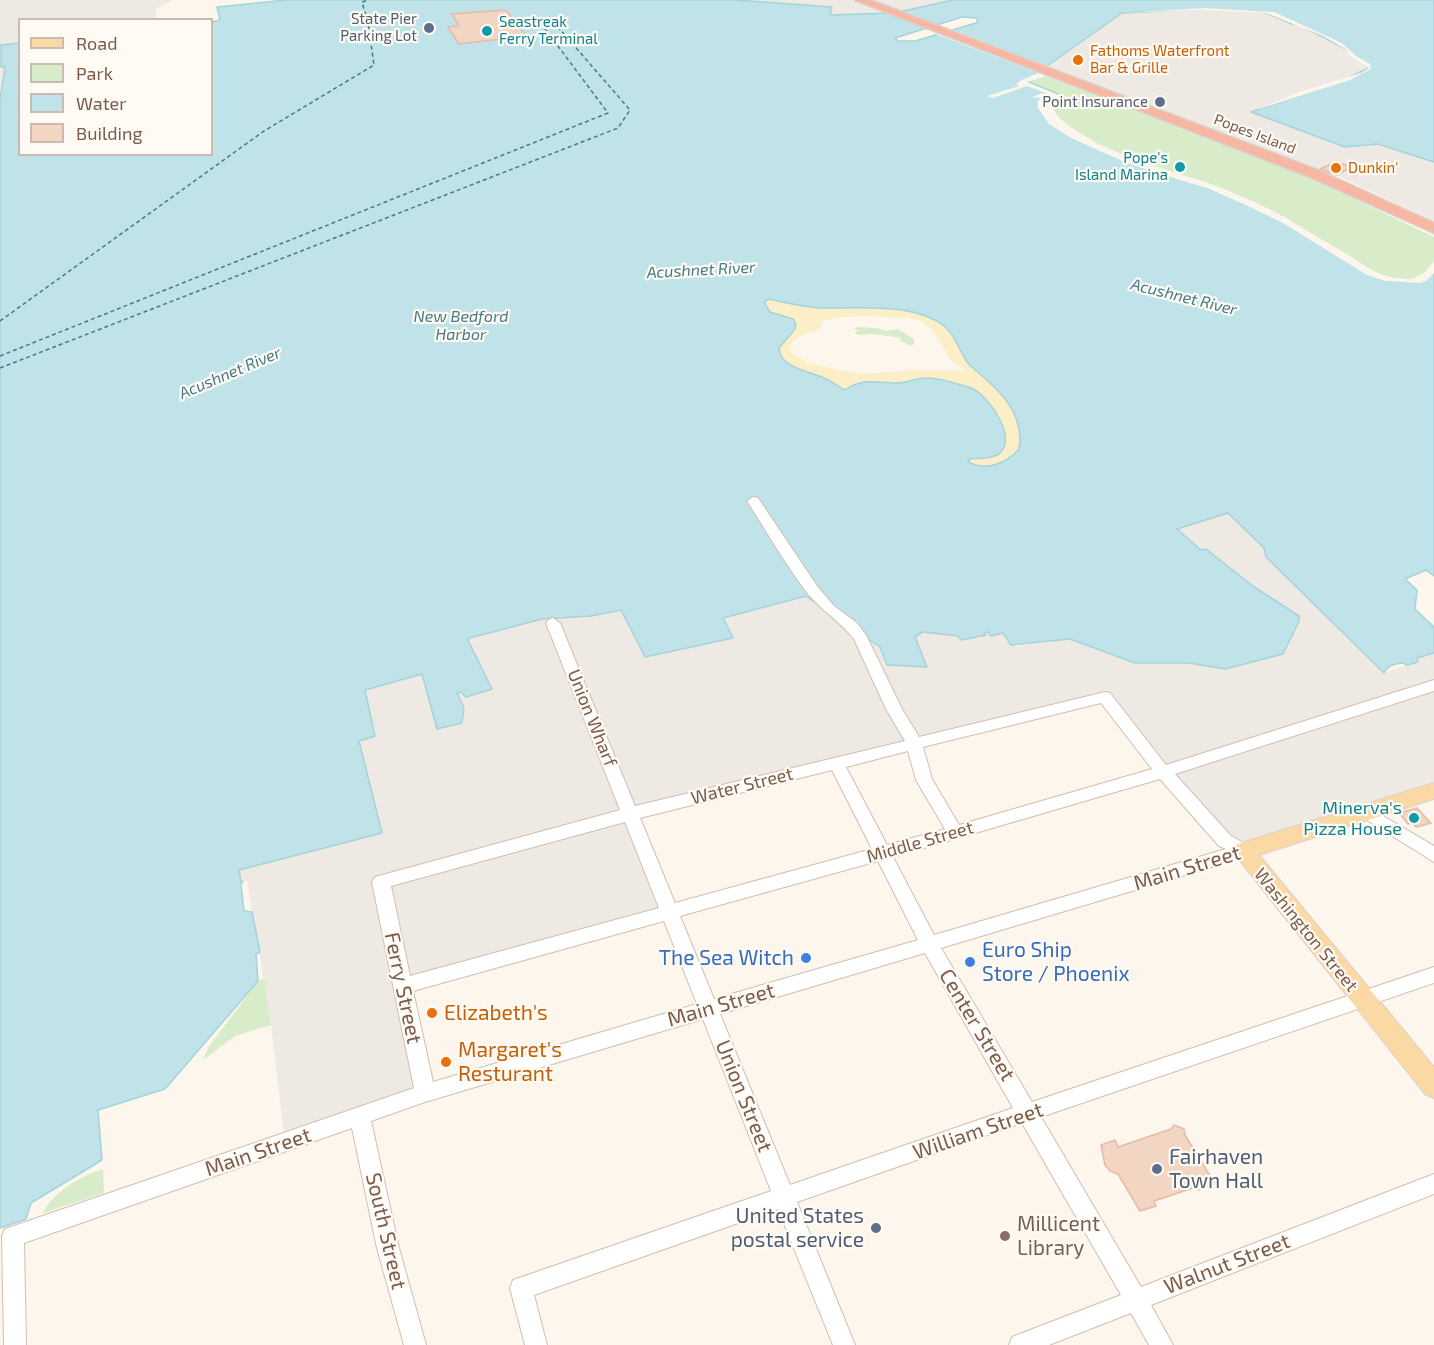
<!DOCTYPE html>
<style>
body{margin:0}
#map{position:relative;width:1434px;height:1345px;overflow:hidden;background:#fdf6ec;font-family:"Exo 2",sans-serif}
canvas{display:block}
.legend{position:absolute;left:18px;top:18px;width:195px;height:138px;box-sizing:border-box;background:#fffaf3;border:2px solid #cabbb1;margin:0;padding:8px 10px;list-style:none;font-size:18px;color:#7a5c4d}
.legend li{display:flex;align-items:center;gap:12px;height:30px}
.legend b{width:30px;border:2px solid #cabbb1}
</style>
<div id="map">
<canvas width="1434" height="1345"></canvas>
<ul class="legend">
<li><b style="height:8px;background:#fbd9a5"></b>Road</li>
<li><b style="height:16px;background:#d8ecc9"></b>Park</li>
<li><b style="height:16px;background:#bfe3e8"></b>Water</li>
<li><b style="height:16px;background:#f3d5c3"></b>Building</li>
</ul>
</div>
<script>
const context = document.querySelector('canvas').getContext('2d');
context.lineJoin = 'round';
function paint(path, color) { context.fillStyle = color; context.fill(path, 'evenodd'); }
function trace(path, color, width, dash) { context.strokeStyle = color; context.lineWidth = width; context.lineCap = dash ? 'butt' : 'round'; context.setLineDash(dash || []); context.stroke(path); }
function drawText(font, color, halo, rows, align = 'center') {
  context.font = font + ' "Exo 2",sans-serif'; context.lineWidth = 4.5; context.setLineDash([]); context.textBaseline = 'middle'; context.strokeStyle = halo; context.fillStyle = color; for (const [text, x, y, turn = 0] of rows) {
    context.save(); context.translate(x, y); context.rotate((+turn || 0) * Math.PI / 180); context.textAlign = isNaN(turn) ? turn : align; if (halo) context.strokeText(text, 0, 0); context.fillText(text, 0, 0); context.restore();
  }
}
paint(new Path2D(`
 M0,0H173L156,9V19L20,20L19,43L1,45V67H5L0,99Z
 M736,0H953L894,13L830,15L831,7Z
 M1211,9L1264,12L1298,24L1348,50L1366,64L1369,68L1367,71L1348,79L1311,89L1252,112L1345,147L1378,144L1434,162V221L1340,177L1047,66L1122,13Z
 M747,511L915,636L926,633L915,614L963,638L983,635L988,632L992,634L1002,633L1011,645L1018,646L1070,639L1283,654L1299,621V616L1201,550L1177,529L1229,513L1264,548L1266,557L1275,566L1384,672L1418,662L1417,658L1434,653V792L1243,851L1225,841L1104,697L631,814L669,911L401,986L425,1093L285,1143L271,1025L247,881L241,882L239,870L382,833L359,740L375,736L365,690L422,674L437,729L457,693L461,692L483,673L468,640L499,629L541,619L622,610L645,657L718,641Z`), '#efe9e4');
paint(new Path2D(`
 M1043,75L1318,181L1434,237V262C1419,281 1408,282 1385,276C1368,270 1354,257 1338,249C1292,223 1250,196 1199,180C1169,171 1052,136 1051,101L1059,98L1057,94L1026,81Z
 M858,327L877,328L886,331L897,329L914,339V344L912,346L900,341L901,338L873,334L857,335L855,332L859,331L854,328Z
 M263,979L268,983L265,987L271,1025L235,1036L203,1060L208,1048L258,981Z
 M103,1169L104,1193L43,1213C53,1192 81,1176 103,1169Z`), '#d8ecc9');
paint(new Path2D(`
 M769,299C786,303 802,307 819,308C856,309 913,302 944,326C959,338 960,359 975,370C1000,390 1025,414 1019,449C1006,463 986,472 967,461L989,458L972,388L927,378L900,383L858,381L845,390C838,386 831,381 824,378C809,371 780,368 779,348L795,329L796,324L793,319L770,312L764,302ZM866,316L911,318L922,321L936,335L950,359L965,371L918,370L859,374L808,363L793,354L789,348C794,336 808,333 820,329L822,321L843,317Z`), '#fcefc7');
const water = new Path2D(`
 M286,0H736L832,7L830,15L894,13L953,0H1434V162L1378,144L1345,147L1251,112L1337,83L1369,68L1348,50L1298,24H1292L1264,12L1211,9L1122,13L1047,66L1032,70L1043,75L1026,81L1058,94L1049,100L1045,110L1075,134L1139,163L1279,215L1375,275L1397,280L1420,279L1434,265V576L1426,570L1405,579L1417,590L1415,609L1434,627V653L1417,658L1418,662L1407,665L1403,663C1396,664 1387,665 1384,673L1266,557L1264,548L1228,513L1177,529L1201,550L1206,549L1253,586L1299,616V621L1283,654L1225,669L1189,663H1135L1070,639L1011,645L1003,633L991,636L988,632L984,633L986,635L961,640L958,636L923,632L915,637L927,667L887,665L880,647L806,596L723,618L733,638L645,657L621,610L591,616L542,619L470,638L468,640L492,689L466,697L461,692L457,693L464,708L462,723L437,729L422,674L365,690L375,736L359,741L382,833L239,870L241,882L243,881L241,885L244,911L252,912L260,952L256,954L258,981L165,1089L98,1110L102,1160L31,1203L26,1219L0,1228V99L5,67H1V45L19,43L20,154H212V22L220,20L217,7ZM962,17L976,18L978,21L976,23L915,41H898L895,38ZM769,299C786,303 802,307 819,308C856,309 913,302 944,326C959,338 960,359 975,370C1000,390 1025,414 1019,449C1006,464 986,471 968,462L970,459C979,458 990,459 997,455C1021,441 988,394 971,388C959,384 938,377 925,378C916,378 907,383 898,383C875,383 864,377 845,390C838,386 831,381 824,378C809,371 780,368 779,348L795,329L796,324L793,319L770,312L764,302Z`);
paint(water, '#bfe3e8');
trace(water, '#a5d3da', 1.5);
paint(new Path2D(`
 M1206,8L1274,12L1342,43L1356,56L1370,64L1371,69L1350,80L1256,110L1299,92L1361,73L1369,68L1349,55L1347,50L1323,36L1266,13L1206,10L1122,13Z
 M948,28L1050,67L1045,73L1046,76L1027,82L1061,96L1051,101L1048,109L1063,123L1094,142L1128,157L1255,202L1283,216L1376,273L1393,278L1408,279L1421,277L1434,262V273L1426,281L1420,283L1386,281L1367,275L1283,223L1248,206L1209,189L1127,163L1071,138L1049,124L1038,108V101L1041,98L1032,97L1043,93L1046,97L1051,95L1027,86L993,98L987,96L1019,86L1016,84L1022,80L1038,73L933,33Z`), '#fdf6ec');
trace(new Path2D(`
 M0,321L264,131L374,65L368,23L362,2L368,0
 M0,356L608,113L537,18
 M0,368L618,128L630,110L557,26L536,17`), '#437c86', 1.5, [4, 3]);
const building = new Path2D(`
 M506,10L526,36L459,44L448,27L459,26L452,14Z
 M1336,162L1352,167L1336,175L1320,169Z
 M1417,808L1431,823L1416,827L1412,823L1408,824L1399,813Z
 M1174,1125L1184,1129L1185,1135L1215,1184L1198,1190L1196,1187L1154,1201L1156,1206L1140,1211L1118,1174L1110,1171L1105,1165L1101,1145L1115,1140L1118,1147L1171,1129Z`);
paint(building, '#f3d5c3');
trace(building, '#e6bba3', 1.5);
const minor = new Path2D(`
 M753,497L758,498L817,586L834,606L857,623L866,635L902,709L919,737L1105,692L1110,693L1166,765L1434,680V691L1175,774L1231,836L1249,846L1252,851L1249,856L941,948L1032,1102L1434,967V983L1041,1117L1141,1287L1434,1174V1194L1151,1305L1173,1345H1149L1131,1313L1049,1345H1009L1012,1337L1121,1295L1022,1123L797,1202L855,1345H833L778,1209L534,1295L547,1345H525L510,1288L513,1280L771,1191L703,1019L425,1102L371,1121L399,1248L426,1345H404L377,1248L352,1128L24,1243L26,1345H4L2,1236L5,1229L414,1088L372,882L375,877L620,810L546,623L548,620L553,618L560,623L635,806L905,741L886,709L854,639C841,622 822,611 808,594C786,565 767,532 747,501ZM1101,703L1152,769L959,825L932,779L923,747ZM908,751L916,780L945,829L887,845L846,767ZM832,770L872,849L675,903L640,818ZM1160,779L1219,846L1226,849L934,935L893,857ZM625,822L659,908L410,976L391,886ZM878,861L918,940L714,999L680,916ZM664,921L697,1004L433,1082L413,991ZM925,953L1013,1108L790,1185L720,1014Z
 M1368,807L1434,846V862L1362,817L1360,813L1362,809Z`);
const major = new Path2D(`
 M1434,783V799L1259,855L1434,1067V1098L1425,1094L1232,851L1235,845Z`);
const highway = new Path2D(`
 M855,0H870L1320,171L1434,223V233L1310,177Z`);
trace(minor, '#d1beb0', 2);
trace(major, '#dad1cd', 2);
trace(highway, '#dad1cd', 3);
paint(minor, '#fff');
paint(major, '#fbd9a5');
paint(highway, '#f7b7a3');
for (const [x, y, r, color] of [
 [429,28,6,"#5c6f8a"],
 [487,31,6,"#0f9aa8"],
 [1078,60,6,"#e8710a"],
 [1160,102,6,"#5c6f8a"],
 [1180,167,6,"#0f9aa8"],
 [1336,168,6,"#e8710a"],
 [1414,818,6,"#0f9aa8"],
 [806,958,6,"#3f7fe0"],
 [970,962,6,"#3f7fe0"],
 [432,1013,6,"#e8710a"],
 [446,1062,6,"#e8710a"],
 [1157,1169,6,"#5c6f8a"],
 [876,1228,6,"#5c6f8a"],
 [1005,1236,6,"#8d6e63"]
]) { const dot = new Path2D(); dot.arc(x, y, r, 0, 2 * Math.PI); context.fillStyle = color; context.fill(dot); trace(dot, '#fffaf3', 2); }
drawText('15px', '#4e5e75', '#fffaf3', [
 ["State Pier",417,19],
 ["Parking Lot",417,36],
 ["Point Insurance",1148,102]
], 'right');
drawText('15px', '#0d838f', '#fffaf3', [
 ["Seastreak",499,22],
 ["Ferry Terminal",499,39],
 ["Pope's",1168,158,"right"],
 ["Island Marina",1168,175,"right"]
], 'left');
drawText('15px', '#c56008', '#fffaf3', [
 ["Fathoms Waterfront",1090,51],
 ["Bar & Grille",1090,68],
 ["Dunkin'",1348,168]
], 'left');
drawText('15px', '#7a5c4d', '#fffaf3', [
 ["Popes Island",1255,134,21]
]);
drawText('italic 16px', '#437c86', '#fffaf3', [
 ["Acushnet River",701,270,-3],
 ["Acushnet River",1184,297,14],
 ["New Bedford",461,317],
 ["Harbor",461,335],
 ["Acushnet River",230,373,-23]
]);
drawText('18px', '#7a5c4d', '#fffaf3', [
 ["Union Wharf",592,718,68],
 ["Water Street",742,786,-14],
 ["Middle Street",920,842,-16],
 ["Washington Street",1306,930,51]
]);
drawText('18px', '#0d838f', '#fffaf3', [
 ["Minerva's",1402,808],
 ["Pizza House",1402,829]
], 'right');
drawText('21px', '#7a5c4d', '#fffaf3', [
 ["Main Street",1187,868,-17],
 ["Ferry Street",403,988,78],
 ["Main Street",721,1005,-16],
 ["Center Street",977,1025,59],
 ["Union Street",744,1096,68],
 ["William Street",978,1131,-19],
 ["Main Street",258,1152,-19],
 ["South Street",386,1231,77],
 ["Walnut Street",1227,1264,-21]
]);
drawText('21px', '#366cbe', '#fffaf3', [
 ["Euro Ship",982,950],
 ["Store / Phoenix",982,974],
 ["The Sea Witch",794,958,"right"]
], 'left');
drawText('21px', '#c56008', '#fffaf3', [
 ["Elizabeth's",444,1013],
 ["Margaret's",458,1050],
 ["Resturant",458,1074]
], 'left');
drawText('21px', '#4e5e75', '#fffaf3', [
 ["Fairhaven",1169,1157],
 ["Town Hall",1169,1181],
 ["United States",864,1216,"right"],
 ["postal service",864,1240,"right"]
], 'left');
drawText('21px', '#785e54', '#fffaf3', [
 ["Millicent",1017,1224],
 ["Library",1017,1248]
], 'left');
</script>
